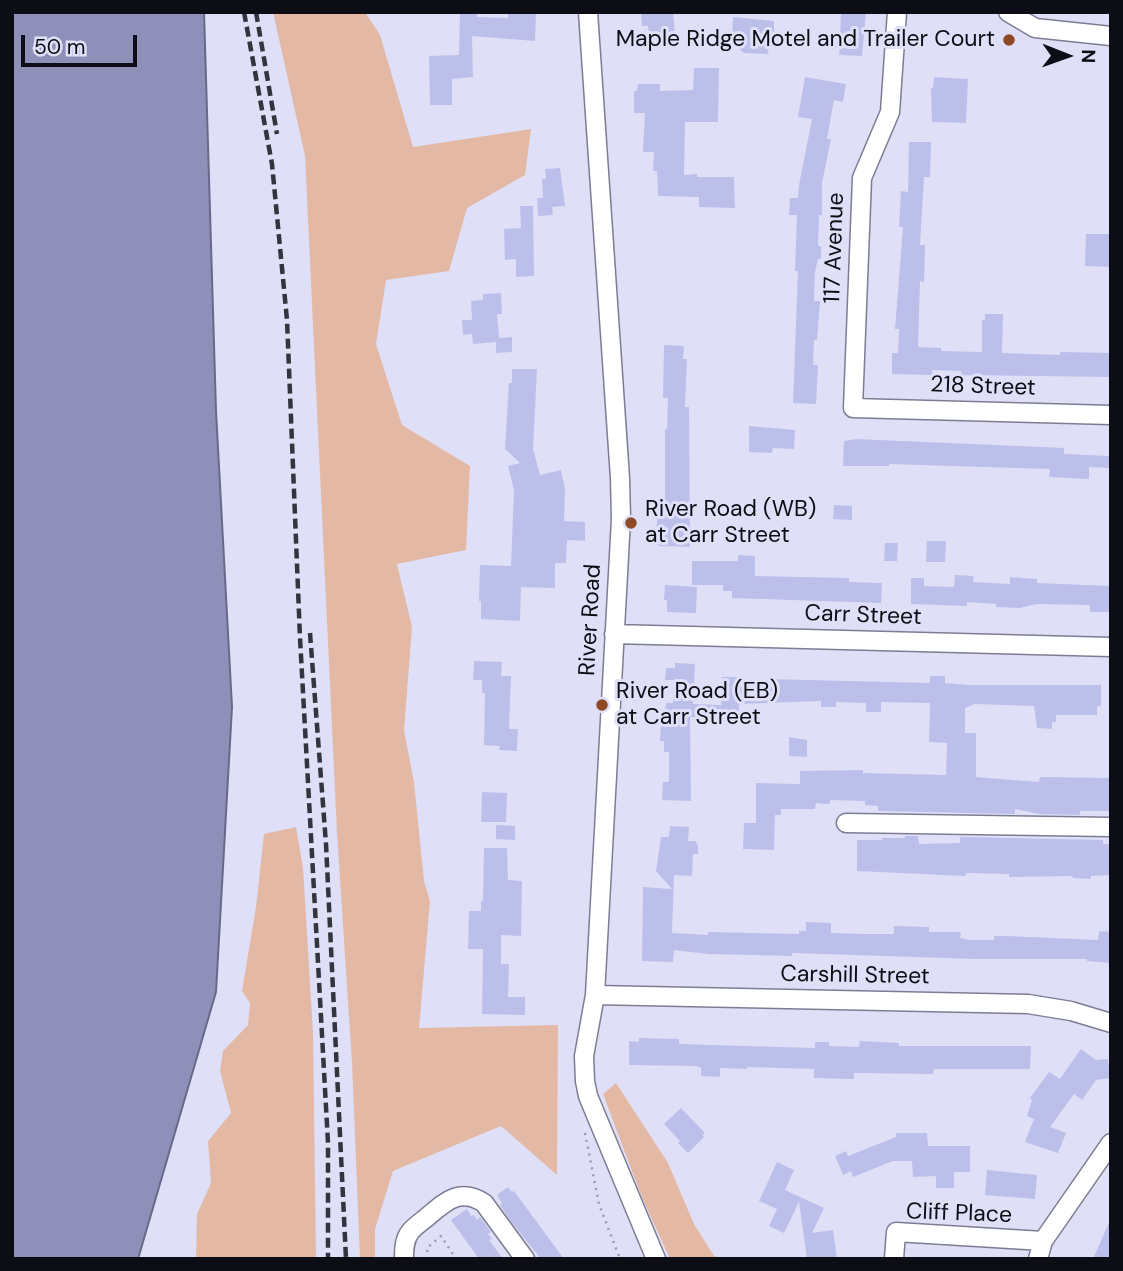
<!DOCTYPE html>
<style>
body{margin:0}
#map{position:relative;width:1123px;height:1271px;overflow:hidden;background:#dfe0f7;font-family:"DM Sans",sans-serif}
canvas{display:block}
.frame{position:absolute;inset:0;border:14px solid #0d0d15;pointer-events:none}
.north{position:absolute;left:1032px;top:21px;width:70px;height:70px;-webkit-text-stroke:5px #dfe0f7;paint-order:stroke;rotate:91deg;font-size:19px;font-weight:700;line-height:28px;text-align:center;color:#0d0d15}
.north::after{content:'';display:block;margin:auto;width:24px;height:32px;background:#0d0d15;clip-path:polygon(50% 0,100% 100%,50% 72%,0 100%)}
.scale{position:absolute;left:21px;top:35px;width:116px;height:32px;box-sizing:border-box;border:4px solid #0d0d15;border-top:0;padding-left:9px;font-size:21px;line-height:24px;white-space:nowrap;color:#0d0d15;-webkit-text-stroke:5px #dfe0f7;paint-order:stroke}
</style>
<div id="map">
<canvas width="1123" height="1271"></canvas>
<div class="frame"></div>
<div class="north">N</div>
<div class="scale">50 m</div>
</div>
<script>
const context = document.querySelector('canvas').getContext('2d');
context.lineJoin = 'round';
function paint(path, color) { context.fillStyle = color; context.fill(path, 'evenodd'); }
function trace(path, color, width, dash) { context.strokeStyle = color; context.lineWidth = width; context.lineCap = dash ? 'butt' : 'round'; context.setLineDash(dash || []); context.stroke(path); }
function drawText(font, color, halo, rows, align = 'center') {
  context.font = font + ' "DM Sans",sans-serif'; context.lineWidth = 6; context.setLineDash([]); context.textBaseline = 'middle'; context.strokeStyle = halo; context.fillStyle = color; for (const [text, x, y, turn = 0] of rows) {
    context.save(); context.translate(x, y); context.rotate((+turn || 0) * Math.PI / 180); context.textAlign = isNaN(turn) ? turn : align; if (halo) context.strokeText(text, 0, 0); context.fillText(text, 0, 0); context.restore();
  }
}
paint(new Path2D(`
 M273,12H365L380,35L413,147L531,129L525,175L467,208L449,271L386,280L376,344L402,425L470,466L466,550L397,564L412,627L404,731L414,782L424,881L430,901L419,1028L558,1025L557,1175L501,1126L393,1171L375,1229V1259H360L352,1063L337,833L305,156Z
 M296,827L303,868L313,1033L316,1259H196L197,1214L211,1183L208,1141L231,1113L220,1071L223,1051L248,1025L250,1003L242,991L256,907L264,834Z
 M616,1083L668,1163L694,1224L714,1256L729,1259H670L641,1195L603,1094Z`), '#e3b9a6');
const water = new Path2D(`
 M12,12H204L216,411L232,707L216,992L138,1259H12Z`);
paint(water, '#8e90b9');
trace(water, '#676988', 2);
paint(new Path2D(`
 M508,12L536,13L535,41L472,36L473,77L452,79V105H430L429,56L459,55L460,13L477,14V17L508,18Z
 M641,12H673L675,34L649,36L648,26H642Z
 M841,12H866L862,56L839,55L840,48H834L835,36H840Z
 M733,17L774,21V43H769L768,54L744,53L740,50V39H732Z
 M694,68H719L718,122H685L684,175L697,174V177H734L735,208L699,207V197L658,196L657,171H653L654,152H643L645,113H634V91H637L638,84H660V91L693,90Z
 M805,77L846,84L843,102L834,100L827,139H831L822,183V215H819L818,246H821V259H818L815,272L814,301H820L817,340H814L813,365H818L816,404L793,403L798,271H795L797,215H789L790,198H798L799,185L812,119L798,117Z
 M934,77L968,79L966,123L932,122L931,88H933Z
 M909,142H931L930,177H924L920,245H925L924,282L920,281L918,347L941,348V351L982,352V320H985V314H1003L1002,353L1060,355V352L1111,353V377L961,375V371L932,370V375L892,374V353H898L899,329H895L903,227H899L901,191L908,192Z
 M560,168L565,206L552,207L553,215L538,216L537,198H543L542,179H546L545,169Z
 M520,206H533L534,276L516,277V259L505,260L504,229L521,228Z
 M1086,234H1111V267L1085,266Z
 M501,293L502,314H497L499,338L512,337V352L496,353V342L473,344L472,334L463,335L462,320H472L471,301L483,300V294Z
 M664,345L684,346L683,359H687L685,407H689L690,547L660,546L656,543L658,500H665V429H667L668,398H663Z
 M512,369H537L533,449L540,475L561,470L565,489L564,521L585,522V541L567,540L566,563H555V588L521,587L520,621L481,619V601H479L480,565L511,566L514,490L508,466L520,463L505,449L509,383H512Z
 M749,426L795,430L794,449L773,448L772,453L749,452Z
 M856,439L1064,448V454L1111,456V468L1089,467V479L1049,477L1050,469L889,464V466H843L844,441Z
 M834,505L852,506V520L833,519Z
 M927,541H946L945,562H926Z
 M885,543H898L897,561H884Z
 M738,555L755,556V576L849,578V582L882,583L881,603L732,598V591H723V585H692V561H738Z
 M955,575L974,576L973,582L1010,584V577L1037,579V583L1111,586V612H1090V605L1037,604L1020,608L996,607V604L967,602V606L911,604V578H924V586L954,587Z
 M665,585L697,587L696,613L667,612V600H664Z
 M474,661L502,662L501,676H511L509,729H518L517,751L499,750L500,746L484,745L485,693H482V680H473Z
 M675,663L695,664L693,704L721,705L722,677H740L739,687L766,688L767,679L930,683V676H945V683L968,685H1101V706H1097V715H1056V722H1052V729L1037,728L1034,706L975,704L965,708V733H976V777L1039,782L1040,777L1111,778V811H1080V815L1039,814L1015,809V814L878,811V806L865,805V801L830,800V804L816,803L815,809H781V815H775L774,850L743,849L744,823H756V783L800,784V771L863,770V773L946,775L947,743L929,742L930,703L881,702V712H866V703L836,702V707H821V701L739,704V722H721V718L690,717L691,801L662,800L663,782H669V752H664V741H660L661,723H665L666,703H673L674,680H665L666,668H675Z
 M789,737L807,740V757L789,756Z
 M482,792L507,793L506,822H481Z
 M496,825L515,826V840L496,839Z
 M670,826L689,827L688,841H695L698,845V854H693L692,876L674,875L672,933L708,935V932L799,934V931H806V922L831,923V933L866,934H894V926L929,927V932H961L960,938L970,940H994V936H1007L1098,940L1099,931L1111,932V963L1087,961V959H977L792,953V956L708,954L674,950L673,962L642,961L643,887L672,889L656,871L661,837H669Z
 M905,836H918L919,844L960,843V837L1103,840V844H1111V875L1091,876V879L1072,878L1073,876L1009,877V874L967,873L965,876L857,871V840H882V838H905Z
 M484,848H507L508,880L522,881L521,936L501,935V964H509L508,997H525V1015L482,1014L483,949H468L469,911H481V901H483Z
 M639,1038L679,1039V1044L815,1048V1042H829V1046L859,1047L860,1041L899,1043V1046H1031L1030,1069H934L933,1074L854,1073V1079L814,1078V1069L747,1067V1069L720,1068V1077L701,1076V1068L696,1066L629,1065V1041L639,1042Z
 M1081,1049L1096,1060L1108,1059L1110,1078L1096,1080L1082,1100L1074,1094L1050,1127L1066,1133L1058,1153L1025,1142L1034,1119L1027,1116L1032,1100L1030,1098L1049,1072L1060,1079Z
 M681,1108L705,1133L702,1135L704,1137L688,1153L678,1143L680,1141L664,1124Z
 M896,1133H927L928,1146H970V1172H954V1188H936V1176L913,1177L912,1161H893L853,1177L851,1171L843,1175L835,1156L846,1151L848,1156L896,1137Z
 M777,1162L794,1170L785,1190L824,1208L812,1233L833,1230L837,1259H807L799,1202L784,1233L769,1226L777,1209L759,1201Z
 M987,1170L1037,1175L1035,1199L985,1195Z
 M508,1187L512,1192L514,1191L564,1259H541L509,1219L500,1205L502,1203L497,1195Z
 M467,1209L471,1216L474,1215L477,1220L480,1217L491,1232L488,1234L492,1239L489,1240L503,1259H479L451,1220Z
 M1111,1218V1259H1093Z`), '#bdbfeb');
const minor = new Path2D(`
 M588,12L620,478L621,519L595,995L584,1056L585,1081L588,1096L656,1259
 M897,12L890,112L862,178L853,408L1111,415
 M1008,12L1035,28L1111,36
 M614,634L1111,647
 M846,823L1111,827
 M595,995L1028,1004L1071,1011L1111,1023
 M404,1259C404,1250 404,1240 410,1232C414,1227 421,1222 426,1218C445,1202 459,1187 484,1203L525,1259
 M894,1259L896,1232L1043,1241
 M1038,1259L1043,1241L1111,1143`);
trace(minor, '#7c7d92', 21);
trace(new Path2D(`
 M585,1133L599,1204L620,1259
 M428,1259L427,1248L441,1236L456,1259`), '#9a9bad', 2.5, [2, 5]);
trace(minor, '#fff', 18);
trace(new Path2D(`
 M244,12L272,164L287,320L300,638L328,1143V1259
 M256,12L277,134
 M310,633L326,844L346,1259`), '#34343f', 4.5, [10, 5]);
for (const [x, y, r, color] of [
 [1009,40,7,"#904924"],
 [631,523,7,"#904924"],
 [602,705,7,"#904924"]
]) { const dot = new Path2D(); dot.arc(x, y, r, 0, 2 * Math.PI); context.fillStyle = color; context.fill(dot); trace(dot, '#dfe0f7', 2.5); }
drawText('23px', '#0d0d15', '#dfe0f7', [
 ["Maple Ridge Motel and Trailer Court",995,40,"right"],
 ["River Road (WB)",645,510],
 ["at Carr Street",645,536],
 ["River Road (EB)",616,692],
 ["at Carr Street",616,718]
], 'left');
drawText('23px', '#0d0d15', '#dfe0f7', [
 ["117 Avenue",835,248,-88],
 ["218 Street",983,387,2],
 ["Carr Street",863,616,2],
 ["River Road",591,620,-87],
 ["Carshill Street",855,976,1],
 ["Cliff Place",959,1214,2]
]);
</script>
